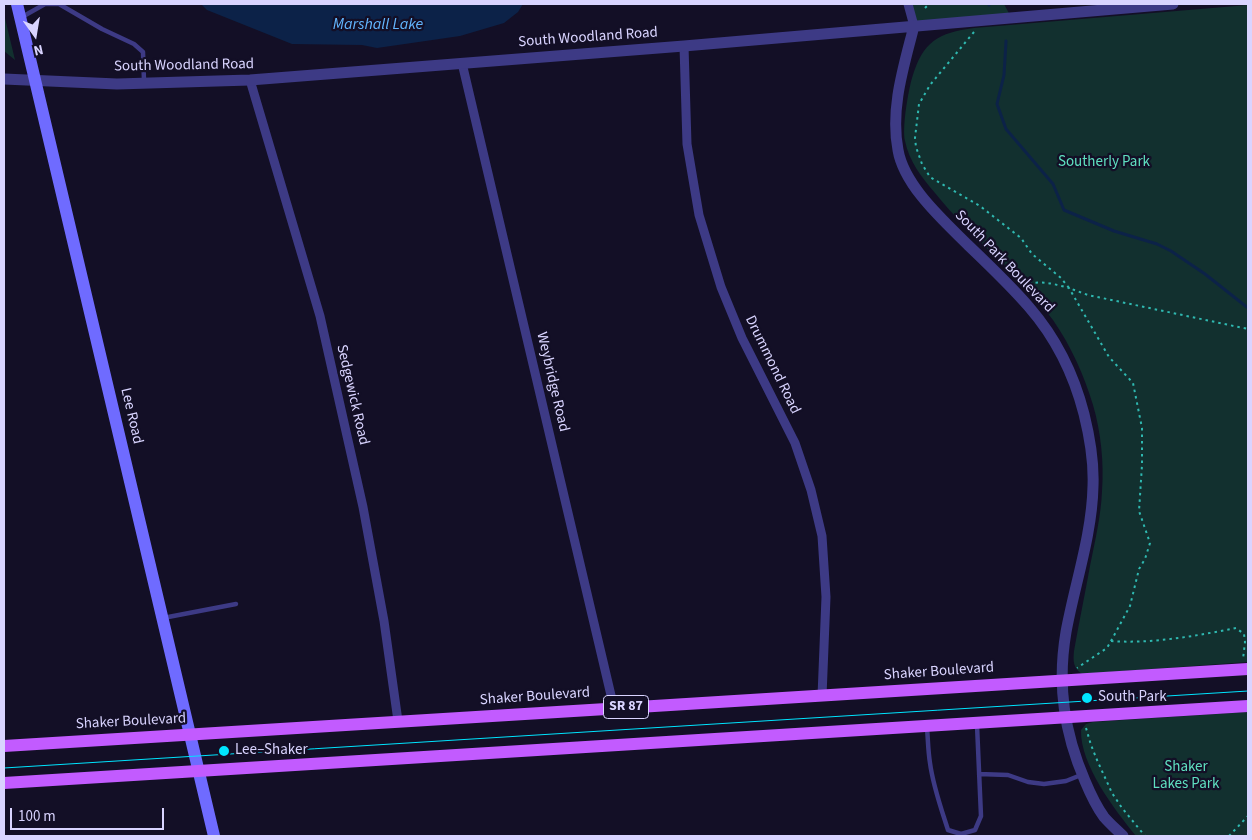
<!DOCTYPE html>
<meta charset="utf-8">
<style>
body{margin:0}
#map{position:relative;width:1252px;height:840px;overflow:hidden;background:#130f26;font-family:"Source Sans 3",sans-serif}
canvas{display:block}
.frame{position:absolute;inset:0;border:5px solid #d9d4ff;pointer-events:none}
.north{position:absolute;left:10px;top:10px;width:50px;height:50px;-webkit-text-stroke:4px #130f26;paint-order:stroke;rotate:167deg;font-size:14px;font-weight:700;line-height:20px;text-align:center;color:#d9d4ff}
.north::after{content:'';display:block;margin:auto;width:18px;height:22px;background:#d9d4ff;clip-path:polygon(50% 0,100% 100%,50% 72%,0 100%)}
.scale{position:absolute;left:10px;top:808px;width:154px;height:22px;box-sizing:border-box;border:2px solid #d9d4ff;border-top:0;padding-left:6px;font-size:15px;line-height:18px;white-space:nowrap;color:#d9d4ff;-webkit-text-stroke:4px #130f26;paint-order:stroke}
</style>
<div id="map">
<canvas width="1252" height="840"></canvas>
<div class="frame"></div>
<div class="north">N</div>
<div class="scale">100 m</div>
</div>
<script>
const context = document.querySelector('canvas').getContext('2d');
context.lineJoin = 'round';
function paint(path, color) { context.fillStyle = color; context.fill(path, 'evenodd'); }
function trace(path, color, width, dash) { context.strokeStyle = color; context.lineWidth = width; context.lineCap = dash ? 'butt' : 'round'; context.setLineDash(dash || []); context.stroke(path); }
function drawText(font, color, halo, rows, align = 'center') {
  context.font = font + ' "Source Sans 3",sans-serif'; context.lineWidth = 4.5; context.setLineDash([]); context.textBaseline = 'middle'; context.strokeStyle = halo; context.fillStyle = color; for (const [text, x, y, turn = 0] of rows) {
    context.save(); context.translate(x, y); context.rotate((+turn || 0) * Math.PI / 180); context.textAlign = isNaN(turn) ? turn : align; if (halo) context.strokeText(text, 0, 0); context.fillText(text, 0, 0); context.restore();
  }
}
paint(new Path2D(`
 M908,4H1004L1011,17L914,26Z
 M1248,5V662L1082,674C1073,668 1073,661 1074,651C1079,622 1085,594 1090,566C1095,541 1101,516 1102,491C1104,463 1101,432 1093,405C1084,375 1071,346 1053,320C1019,274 971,238 935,193C922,178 909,161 905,141C902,128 908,92 912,78C923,41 938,33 974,28Z
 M4,14L15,60L4,51Z
 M1248,712V836H1136C1115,810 1080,765 1081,730L1086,724L1093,722Z`), '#12302f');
paint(new Path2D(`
 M201,4H523L518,12L504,23L460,36L377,48L362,45L292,44L207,10Z`), '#0c2248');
trace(new Path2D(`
 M989,4V5
 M1006,41L1004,75L997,104L1006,129L1053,184L1064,210L1114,231L1157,244L1171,251L1205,274L1248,308`), '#0c2248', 3);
trace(new Path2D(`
 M925,8L929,4
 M974,32L930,85L919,104L915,138L916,147L922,164L930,177L940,183L980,206L1021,238L1032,254L1061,278L1069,288L1088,295L1248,329
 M1023,286C1038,279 1054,284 1069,288L1109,357L1133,383L1142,428V465L1139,511L1150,543L1145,559L1139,569L1130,606L1111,641L1107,648L1077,668
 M1111,641C1151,644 1196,636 1236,628L1244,634L1245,642L1243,659
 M1086,728L1091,745L1097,760L1112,793L1122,808L1145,836
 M1229,836L1248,816`), '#2fb8b0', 2, [2.5, 4]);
trace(new Path2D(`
 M22,17L45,4H59L102,29L134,44L143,52L144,81
 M163,618L236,604
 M927,728C928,739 928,751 930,763C933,786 941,808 948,830L961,834L975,830L981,816L977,725
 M979,774L1008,775L1028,782L1044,784L1066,781L1081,775`), '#3d3a85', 4.5);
trace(new Path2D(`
 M908,4L914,26
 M684,46L687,144L699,215L721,287L742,338L795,443L811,490L822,536L826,597L822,696
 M462,63L614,708
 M250,80L320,316L363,507L384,621L398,721`), '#3d3a85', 9);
trace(new Path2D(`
 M914,26C904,66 890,108 898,150C904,186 944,221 969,246C990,266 1011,286 1029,307C1056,338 1074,375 1084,414C1090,438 1094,461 1093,486C1092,535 1075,583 1066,632C1057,685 1064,732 1085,781C1090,793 1096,806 1104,817C1110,824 1117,830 1123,836
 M4,79L117,84L250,80L684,46L1173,4`), '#3d3a85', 11);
trace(new Path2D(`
 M17,4L214,836`), '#6f6bff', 12);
trace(new Path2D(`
 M4,746C419,721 833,695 1248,669
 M4,783L1248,706`), '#c25bff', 12);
trace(new Path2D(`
 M4,768L1248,691`), '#00e5ff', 1);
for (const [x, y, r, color] of [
 [1087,698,6,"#00e5ff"],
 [224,751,6,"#00e5ff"]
]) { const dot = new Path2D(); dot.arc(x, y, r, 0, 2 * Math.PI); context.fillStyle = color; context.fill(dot); trace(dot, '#130f26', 2); }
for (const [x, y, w] of [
 [626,707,45]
]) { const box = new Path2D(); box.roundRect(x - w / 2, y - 11.5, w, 23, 4); context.fillStyle = '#130f26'; context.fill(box); trace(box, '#d9d4ff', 1); }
drawText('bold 14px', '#d9d4ff', null, [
 ["SR 87",626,707]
]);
drawText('15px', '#d9d4ff', '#130f26', [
 ["South Woodland Road",588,38,-4],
 ["South Woodland Road",184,66,-1],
 ["South Park Boulevard",1004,262,46],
 ["Drummond Road",772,365,64],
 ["Weybridge Road",552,382,77],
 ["Sedgewick Road",352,395,77],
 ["Lee Road",131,416,77],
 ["Shaker Boulevard",939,672,-4],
 ["Shaker Boulevard",535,697,-4],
 ["Shaker Boulevard",131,722,-3]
]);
drawText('15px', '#5fe0c0', '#130f26', [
 ["Southerly Park",1104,163],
 ["Shaker",1186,768],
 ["Lakes Park",1186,785]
]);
drawText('15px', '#d9d4ff', '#130f26', [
 ["South Park",1098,698],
 ["Lee–Shaker",235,751]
], 'left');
drawText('italic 16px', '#62b6ff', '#130f26', [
 ["Marshall Lake",378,25]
]);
</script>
